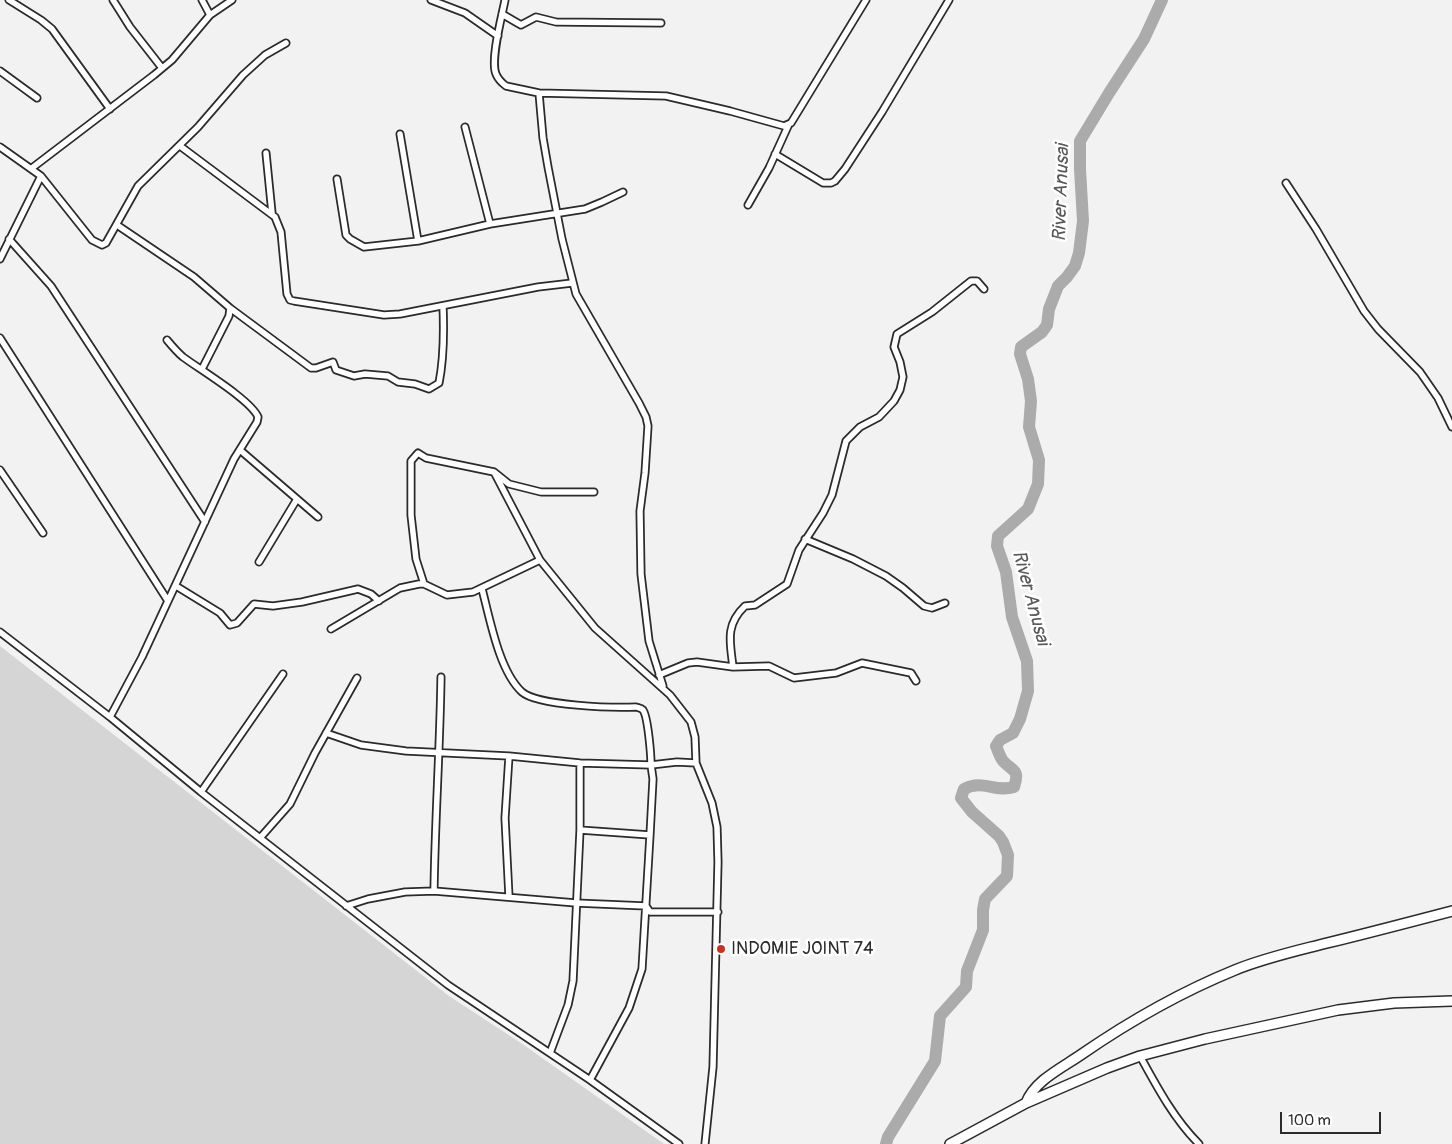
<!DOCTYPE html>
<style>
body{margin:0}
#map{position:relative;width:1452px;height:1144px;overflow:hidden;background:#f2f2f2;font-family:Pangolin,sans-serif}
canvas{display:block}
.scale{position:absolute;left:1280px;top:1112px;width:101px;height:22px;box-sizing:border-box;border:2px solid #2b2b2b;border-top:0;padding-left:6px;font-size:15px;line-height:18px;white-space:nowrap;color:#2b2b2b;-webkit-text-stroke:4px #fff;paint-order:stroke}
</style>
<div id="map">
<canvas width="1452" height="1144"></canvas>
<div class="scale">100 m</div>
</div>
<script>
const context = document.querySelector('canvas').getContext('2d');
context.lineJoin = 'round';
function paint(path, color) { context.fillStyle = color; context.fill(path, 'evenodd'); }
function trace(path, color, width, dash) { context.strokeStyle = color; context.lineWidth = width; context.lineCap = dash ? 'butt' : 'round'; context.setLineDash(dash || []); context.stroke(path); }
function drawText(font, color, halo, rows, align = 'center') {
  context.font = font + ' Pangolin,sans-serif'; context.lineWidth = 5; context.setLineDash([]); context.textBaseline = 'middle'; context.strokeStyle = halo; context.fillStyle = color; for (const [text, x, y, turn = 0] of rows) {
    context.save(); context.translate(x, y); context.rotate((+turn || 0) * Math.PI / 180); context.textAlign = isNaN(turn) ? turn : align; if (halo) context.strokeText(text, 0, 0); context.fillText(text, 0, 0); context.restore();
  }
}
paint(new Path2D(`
 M0,646L449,996L521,1043L664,1144H0Z`), '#d5d5d5');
trace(new Path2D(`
 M886,1144L888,1137L935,1061L940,1016L966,987L967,971L983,930V910L985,899L1007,876L1008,855L1003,842L999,836L972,812L961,798L964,789C983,779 995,793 1014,787C1020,769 1013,772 1003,761C1000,757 998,751 996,746L1000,740L1013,733L1020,719L1028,691L1027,661L1012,617L1006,572L997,546L998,536L1028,509L1038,484L1039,460L1029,427L1031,401L1028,379L1020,354L1021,347L1042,332L1047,325L1049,309L1058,286L1067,277L1075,266L1079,253L1083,221L1080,169V141L1109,93L1144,39L1162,0`), '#ababab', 12);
const street = new Path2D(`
 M9,0L41,20L52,29L110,109
 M113,0L130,27L162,68
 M202,0L210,15
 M431,0L465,13L498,36
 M505,0C502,16 490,60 496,74C498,79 502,83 506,86L539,93L666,96L730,111L784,126L791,123L866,0
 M502,14L521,25L536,17L556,22L661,23
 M0,71L37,98
 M539,93L543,138L548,167L562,239L576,294L639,403L646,417L648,426L645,473L640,511L641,574L649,641L663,686
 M465,127L490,224
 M400,134L418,241
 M180,146L275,217L281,232L287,294L290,300L294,301L384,315L400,314L538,287L572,283
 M0,147L41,176L92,240L102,245L106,243L138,186L198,127L243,75L265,55L286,43
 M266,153L272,213
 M775,154L823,183H831L835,181L845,169L882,112L949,0
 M32,168L154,75L172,60L210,15L232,0
 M337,179L346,235L350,239L364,247L418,241L490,224L585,209L602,202L623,192
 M1286,183L1316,229L1364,311L1378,329L1420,372L1438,398L1452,427
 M748,205L769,168L789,124
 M117,225L194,277L230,308L229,316L202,369
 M9,239L51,286L205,522
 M0,259L41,176
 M230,308L311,368H316L333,362L336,370L354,376L365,374L388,376L398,382L415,384L429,389L439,383C444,358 444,331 443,306
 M0,338L168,601
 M240,450L318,517
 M0,470L43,533
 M494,472L540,560L595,628L670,695L691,722L695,737L696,763L712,803L717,827L718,862L713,1067L705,1144
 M805,539L853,559L886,576L903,588L924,606L932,608L945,603
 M259,562L297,499
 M424,584L416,559L411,515V461L418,453L426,458L494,472L509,484L541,492H594
 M176,586L220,613L230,625L237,623L254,604L273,606L302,602L358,589L371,594L379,601
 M331,629L400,588L419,584H424L447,595L473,592L540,560
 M0,632L110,717L201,792L448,985L590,1080L679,1144
 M733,667C730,642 725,625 745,606L755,605L787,584L799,550L823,513L832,495L846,441L860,427L879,417L894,401L900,390L903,377L900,362L894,347L897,334L932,312L971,281H977L984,289
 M659,675L688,663L697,662L733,667L769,666L794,678L836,673L862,663L911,673L916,681
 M110,717L142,657L234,459L257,422L258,417C251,400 199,369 183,357C177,352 172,346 167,340
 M326,733L361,745L406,751L509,756L580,763L651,765C651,755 648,717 643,710C641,708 639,708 636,707C614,708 538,706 522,692C499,671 490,619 482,589
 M509,756L505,818L509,897
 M201,792L283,674
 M580,830L650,835
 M260,838L290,804L315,753L357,678
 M434,891C435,820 440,748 441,677
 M346,906L368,899L405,892L434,891L576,903L646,906L650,912H718
 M550,1053L568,1005L573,981L580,830V763
 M1140,1056C1157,1087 1174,1119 1199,1144
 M590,1080L629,1008L642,969L650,835L653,779L651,765L677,762L696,763`);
const secondary = new Path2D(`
 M1026,1103C1035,1080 1062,1068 1082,1054C1130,1021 1181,992 1235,970C1264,958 1296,951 1327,943C1368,933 1410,922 1452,911
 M950,1144L1026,1103L1107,1068L1140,1056L1205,1039L1338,1010L1394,1003L1452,1001`);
trace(street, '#2b2b2b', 9);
trace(secondary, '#2b2b2b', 12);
trace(street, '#fff', 5.5);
trace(secondary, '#fff', 9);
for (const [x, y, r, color] of [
 [721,949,5,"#c8321e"]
]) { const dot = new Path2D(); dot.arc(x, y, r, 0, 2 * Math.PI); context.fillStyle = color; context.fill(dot); trace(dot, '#fff', 2); }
drawText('18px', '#2b2b2b', '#fff', [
 ["INDOMIE JOINT 74",731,949]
], 'left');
drawText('italic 19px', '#585858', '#fff', [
 ["River Anusai",1062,193,-88],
 ["River Anusai",1030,598,75]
]);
</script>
